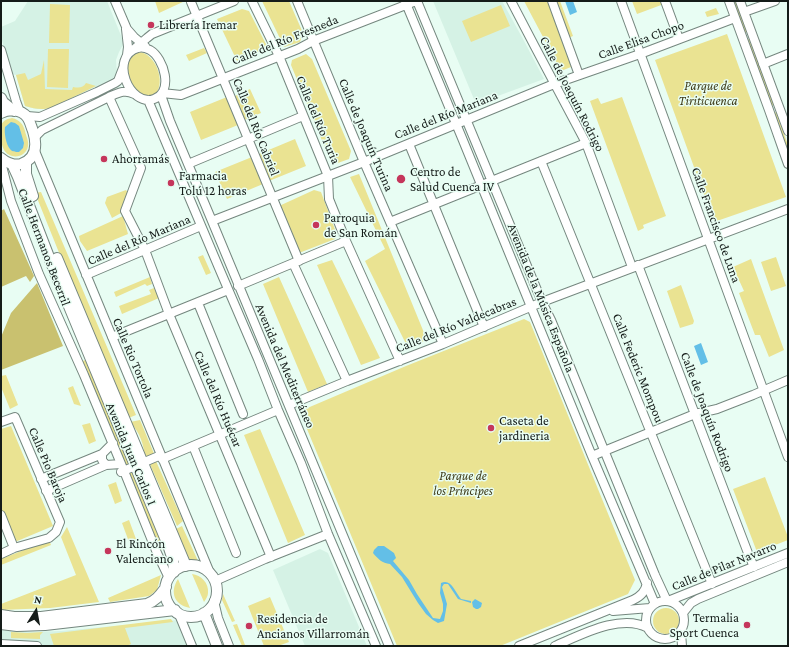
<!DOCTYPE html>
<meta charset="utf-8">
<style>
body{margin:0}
#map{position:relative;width:789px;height:647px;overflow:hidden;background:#e8fdf3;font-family:"Crimson Pro",serif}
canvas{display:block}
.frame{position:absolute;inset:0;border:2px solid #151c19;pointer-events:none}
.north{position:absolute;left:16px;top:591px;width:40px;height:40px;-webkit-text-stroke:3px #e8fdf3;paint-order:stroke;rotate:11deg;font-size:11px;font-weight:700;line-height:16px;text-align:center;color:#151c19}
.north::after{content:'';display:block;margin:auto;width:14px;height:18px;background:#151c19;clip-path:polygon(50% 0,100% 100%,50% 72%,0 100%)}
</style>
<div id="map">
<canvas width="789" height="647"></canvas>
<div class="frame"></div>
<div class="north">N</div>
</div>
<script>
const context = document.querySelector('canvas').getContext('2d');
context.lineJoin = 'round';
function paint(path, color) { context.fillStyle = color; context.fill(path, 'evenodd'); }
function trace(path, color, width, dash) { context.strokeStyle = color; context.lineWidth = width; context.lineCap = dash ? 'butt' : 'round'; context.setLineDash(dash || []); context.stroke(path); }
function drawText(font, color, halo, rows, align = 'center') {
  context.font = font + ' "Crimson Pro",serif'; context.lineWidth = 3; context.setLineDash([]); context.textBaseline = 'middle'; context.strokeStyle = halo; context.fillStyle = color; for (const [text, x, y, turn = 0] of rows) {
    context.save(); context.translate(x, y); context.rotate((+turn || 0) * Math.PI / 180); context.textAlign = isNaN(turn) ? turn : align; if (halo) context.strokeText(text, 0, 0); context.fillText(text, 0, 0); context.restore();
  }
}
paint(new Path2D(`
 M28,1H107L124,43L119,52L116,60L117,74L112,79L51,108L44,109H36L25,106L16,75L12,74L1,37V27L15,21Z
 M433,1H502L523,39L544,79L476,104Z
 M320,549L328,553L367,646H305L273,570Z
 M177,620L187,646H1V629L30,632L61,631Z`), '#d5f2e5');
paint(new Path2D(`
 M155,1H185L159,13Z
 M262,1H289L303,33L300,42L284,47Z
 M524,1H560L573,36L563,40L571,67L561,71Z
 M632,1H672L637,14Z
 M736,2L747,32L744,33L733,3Z
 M50,4L70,5L69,43H49Z
 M501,5L510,26L471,42L462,21Z
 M716,8L719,14L707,17L705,12Z
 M242,9L249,11L268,48L237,61L217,19Z
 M727,34L786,197L714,222L655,60Z
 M749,39L774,105L770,106L746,40Z
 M204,48L207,53L189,61L186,55Z
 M48,49H69L68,88L47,87Z
 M137,52C155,51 167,82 155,95C151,95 146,97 142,95C130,89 120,58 137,52Z
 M306,54L312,59L351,151L349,159L335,164L330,160L291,65L292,60Z
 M44,60L45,89L72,90L73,87C79,88 83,88 86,83L96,86L51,108C41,110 35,109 25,106L16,75L25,73L28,80L41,74Z
 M250,89L261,113L244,120L235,96Z
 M227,97L238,125L201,140L190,112Z
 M622,97L666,216L643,225L644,228L638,231L590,101L598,98L601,104Z
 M776,112L788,145V156L773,114Z
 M12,118C20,120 23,124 25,131C26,136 29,141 28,146C26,158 10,160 4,150C0,142 1,133 1,125C4,120 7,119 12,118Z
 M295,139L306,166L269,181L259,154Z
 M252,157L263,184L227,199L215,172Z
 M359,174L427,340L408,348L365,261L385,249L350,177Z
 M126,190L128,193L121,213L112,218L105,203L107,197Z
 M314,190L321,192L337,235L335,239L299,253L279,206Z
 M41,192L136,415L126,419L35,193Z
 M123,216L128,234L87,251L80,241L79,236Z
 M203,255L211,273L206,275L198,257Z
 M776,257L786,286L771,291L761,262Z
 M751,259L784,350L769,357L760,335H755L739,293L744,291L733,267Z
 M332,260L380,358L361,365L317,265Z
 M150,277L152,284L147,286L145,284L116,297L114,292Z
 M279,277L327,384L308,392L263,284Z
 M681,285L694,321L693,324L680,328L667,291Z
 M154,288L159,298L122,314L119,306L151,294L149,290Z
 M524,319L530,322L635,580L628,594L500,646H397L302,417L305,409L406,366Z
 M87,359L133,465L125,469L81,362Z
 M6,375L18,405L10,409L1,387V376Z
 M73,386L81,406L74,404L68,388Z
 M140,420L155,456L145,459C144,444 140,433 130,422Z
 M90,423L96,441L89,444L82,425Z
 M11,426L53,526L15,542L1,509V429Z
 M260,429L305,535L288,543L244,435Z
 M155,459L183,521L177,526L149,462Z
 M133,472L166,548L160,550L127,474Z
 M765,477L788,537V540L757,552L733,489Z
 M116,482L122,501L115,504L108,485Z
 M129,520L136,539L129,542L122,523Z
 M182,526L199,563L193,561L187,558L174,530Z
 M67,527L99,602L50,608L1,610V604L76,575L61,537Z
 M49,540L51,545L1,565V559Z
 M192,574C201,575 209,583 208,593C208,596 206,599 204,602Z
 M161,575L157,590L149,596L110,602L108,598Z
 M178,579L190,608C175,605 169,593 178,579Z
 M223,594L235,621L232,622L222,600Z
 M270,597L289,642L278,646H264L248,606Z
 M653 621a13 13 0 1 1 26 0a13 13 0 1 1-26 0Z
 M171,619L173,622L125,628L131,644L126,646H54L50,634Z
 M237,624L245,645L242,646L233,625Z
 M11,632L27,633L43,632L40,635V639L11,638Z`), '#eae392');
paint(new Path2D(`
 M4,209L34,276L30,282L26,276L1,287V211Z
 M37,283L63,346L1,370V337L11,313Z`), '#c9c16f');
paint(new Path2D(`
 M565,1H573L577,12L570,15Z
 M11,122L15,123L19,126L24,143L23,148L19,152C16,152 12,152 10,149C6,145 4,132 5,127Z
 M701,343L708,362L701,365L694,346Z
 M378,546H384L394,553L396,558L393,561L409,580L417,594L433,618L440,619L443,611V604L440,593L441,583C451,578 455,592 461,599L471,601V603L458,599L448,584H444L442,587L447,604L444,621L438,623L433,620L426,614L418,603L402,577L390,564C382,563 378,559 373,553L374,550Z
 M475,599L482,603L481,607L478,609H476L473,607L472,602Z`), '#63bfe7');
const minor = new Path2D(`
 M115,1L127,29L134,37L145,46
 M252,1L279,56L328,176L329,199L346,241L400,361
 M297,1L364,162L443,344
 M405,1L462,138L592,456L655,604
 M417,1L542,302L551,320L655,575L667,601
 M511,1L534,45L586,143L632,267
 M552,1L579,75
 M621,1L788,457
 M665,1L679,39
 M729,1L769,110L788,164
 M740,1L788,131
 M191,2L299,261
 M744,12L775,1
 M126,29L128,47L127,55
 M138,48C142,47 146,48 150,50C164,58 174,92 154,99C130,108 108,57 138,48Z
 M134,49L147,38L152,34L234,1
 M1,50L16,101L20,112
 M763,64L788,54
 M162,93L181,95L298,49L313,41L416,1
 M161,95L170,121L212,221L389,646
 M109,97L141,168L125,211L145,250L169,314L271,557
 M148,100L219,268L258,359L278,410L301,463L328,534L376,646
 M27,116L40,117L97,92L115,83L118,81L123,68
 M35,137L42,130L109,97C118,93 125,89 134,94
 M409,144L484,327
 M35,151L210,573
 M541,161L712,584
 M1,162L11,201L39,274L84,375L124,471L157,553L169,578
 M188,164L303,116
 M212,221L364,162L554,84L640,54L735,18
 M390,222L586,143
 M293,263L347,381
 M638,265L748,553L754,567
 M86,275L201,226
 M238,286L346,241
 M198,303L243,414
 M112,337L228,290
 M289,405L347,381L443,344L542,302L788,209
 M1,422L15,417L60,522L56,532L49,538L14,548L1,554
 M113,443L102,454V460L106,465L121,464
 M193,446L236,553
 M592,456L695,414L717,409L753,395L788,380
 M162,459L278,410
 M121,472L161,455
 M41,479L102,454
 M46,491L106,465
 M1,515L14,548
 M215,581L265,559L328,534
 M646 620a19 19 0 1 1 38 0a19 19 0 1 1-38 0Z
 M214,601L218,618L229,646
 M668,601L788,553
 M613,611L650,608
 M178,612L192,646
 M683,613L691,603L698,599L788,562
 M681,632L682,646
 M1,644L37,646
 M519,646L633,600C641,596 645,592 647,583
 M555,646C581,635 621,613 648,628`);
const major = new Path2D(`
 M1,98L3,102L14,111
 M1,113C9,109 21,109 27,117C30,121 31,126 33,131C37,144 37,159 21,164C13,166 7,163 1,158
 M26,162V174L33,196
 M12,164L18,177L56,275L168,545L173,560L174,572
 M57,258L186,566
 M165 591a26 26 0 1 1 52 0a26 26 0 1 1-52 0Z
 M204,613L217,646
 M1,615L14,617H41L147,604C156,601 160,595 166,587
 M1,624L17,626L45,625L175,610`);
trace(minor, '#75877f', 10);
trace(major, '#75877f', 12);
trace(minor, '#fff', 8);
trace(major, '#fff', 10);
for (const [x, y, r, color] of [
 [151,25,4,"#c5365b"],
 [104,159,4,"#c5365b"],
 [401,179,5,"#c5365b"],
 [171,183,4,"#c5365b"],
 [316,225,4,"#c5365b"],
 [491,428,4,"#c5365b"],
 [108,551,4,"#c5365b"],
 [747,625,4,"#c5365b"],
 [249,626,4,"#c5365b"]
]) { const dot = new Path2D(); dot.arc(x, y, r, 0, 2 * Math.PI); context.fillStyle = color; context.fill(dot); trace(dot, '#e8fdf3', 1.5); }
drawText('13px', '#151c19', '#e8fdf3', [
 ["Librería Iremar",159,25],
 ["Ahorramás",112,159],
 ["Centro de",410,172],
 ["Salud Cuenca IV",410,187],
 ["Farmacia",179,176],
 ["Tolú 12 horas",179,191],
 ["Parroquia",324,218],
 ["de San Román",324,233],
 ["Caseta de",499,421],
 ["jardineria",499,436],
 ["El Rincón",116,544],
 ["Valenciano",116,559],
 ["Termalia",739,618,"right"],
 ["Sport Cuenca",739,633,"right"],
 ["Residencia de",257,619],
 ["Ancianos Villarromán",257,634]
], 'left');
drawText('13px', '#151c19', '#e8fdf3', [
 ["Calle del Río Fresneda",285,40,-22],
 ["Calle Elisa Chopo",641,40,-20],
 ["Calle de Joaquín Rodrigo",572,94,63],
 ["Calle del Río Mariana",446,115,-22],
 ["Calle del Río Turia",318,120,67],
 ["Calle del Río Cabriel",256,127,68],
 ["Calle de Joaquín Turina",366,135,67],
 ["Calle Francisco de Luna",716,225,70],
 ["Calle del Río Mariana",139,240,-23],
 ["Calle Hermanos Becerril",44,247,69],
 ["Avenida de la Música Española",541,298,68],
 ["Calle del Río Valdecabras",456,325,-22],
 ["Calle Rio Tortola",133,358,67],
 ["Avenida del Mediterráneo",285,366,67],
 ["Calle Federic Mompou",638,368,68],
 ["Calle del Río Huécar",218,399,67],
 ["Calle de Joaquín Rodrigo",707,412,69],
 ["Avenida Juan Carlos I",131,454,67],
 ["Calle Pio Baroja",48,465,67],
 ["Calle de Pilar Navarro",724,566,-22]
]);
drawText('italic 13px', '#3f3b18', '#e8fdf3', [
 ["Parque de",708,86],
 ["Tiriticuenca",708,101],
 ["Parque de",463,476],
 ["los Príncipes",463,491]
]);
</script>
